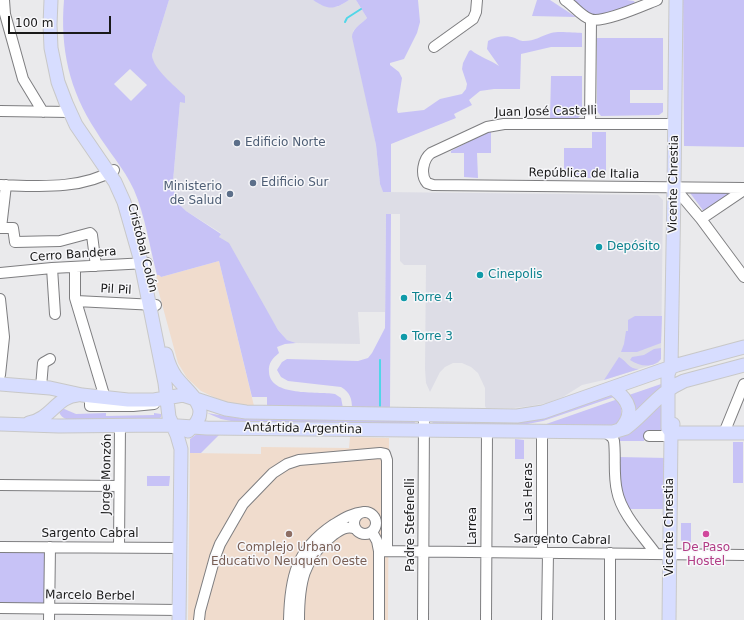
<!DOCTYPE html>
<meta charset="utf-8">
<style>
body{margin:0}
#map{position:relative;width:744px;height:620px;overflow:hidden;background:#eaeaec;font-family:"DejaVu Sans",sans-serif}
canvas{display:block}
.scale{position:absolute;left:8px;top:16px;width:103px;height:18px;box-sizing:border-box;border:2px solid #191919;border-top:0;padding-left:5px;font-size:12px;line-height:14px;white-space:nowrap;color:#191919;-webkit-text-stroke:3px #f7f7fa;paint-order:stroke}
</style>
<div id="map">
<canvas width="744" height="620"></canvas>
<div class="scale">100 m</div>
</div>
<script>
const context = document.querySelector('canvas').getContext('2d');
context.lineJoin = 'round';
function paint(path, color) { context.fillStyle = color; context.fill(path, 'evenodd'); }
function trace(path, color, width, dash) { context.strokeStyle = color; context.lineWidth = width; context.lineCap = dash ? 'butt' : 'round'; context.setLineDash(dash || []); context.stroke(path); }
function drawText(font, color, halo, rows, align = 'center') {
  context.font = font + ' "DejaVu Sans",sans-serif'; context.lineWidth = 3; context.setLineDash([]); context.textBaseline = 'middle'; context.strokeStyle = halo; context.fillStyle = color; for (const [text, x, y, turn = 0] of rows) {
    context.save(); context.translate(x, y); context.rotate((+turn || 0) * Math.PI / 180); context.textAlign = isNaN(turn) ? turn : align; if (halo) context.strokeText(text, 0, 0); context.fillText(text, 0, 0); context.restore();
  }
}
paint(new Path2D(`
 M169,0H313L324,6L337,7L349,0H356L367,18L353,31L376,145L380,184L383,192L658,195L663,200L661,359L658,363L604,380L582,385L563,397L547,403L531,406L514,408H486L485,406V388L478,373L471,367L462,363H453L445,367L440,372L430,392L426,383L425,369L426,265H404L400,261V214H386L385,312H358L360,344L296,343L287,340L278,330L219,237L221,233L186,211L179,204L175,196L173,181L180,102L153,63L152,55Z`), '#dddde6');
paint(new Path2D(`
 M219,261L254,406H241L224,402L201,391L187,378L178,363L156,282L157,275H159L161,277Z
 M350,437L389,438L388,620H188L190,453L261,454V447L349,448Z`), '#f0dccd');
paint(new Path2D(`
 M64,0H169L152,55C153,69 175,86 185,96V103L180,102L173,181L175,196L179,204L186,211L221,234L219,237L229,243L278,330L287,340L296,343L285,344L277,347L279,353C273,358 268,363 269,372C270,397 317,391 335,394L341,398L343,408L267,410V397H252L219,261L161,277L159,275H157C150,249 145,215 134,190C124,168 108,151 96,131C69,90 60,48 64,0ZM130,69L147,85L131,101L114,84Z
 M313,0H349C334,10 328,10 313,0Z
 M356,0H418L420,22L417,33L404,59L390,63V65L399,72L402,78L397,110L398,113L424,110L440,99L462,94L466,89L467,84L462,69L463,63L469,51L471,50C479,57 491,60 499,66L487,49L488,41C496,36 507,35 515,38C519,40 520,41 524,41C535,41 541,36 551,33C559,31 574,33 582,33V47H551L521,54L520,89H494L480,91L469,100L472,105L454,114L456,118L391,144V192H383L380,184L376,145L352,37C352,29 361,24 367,18Z
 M537,0H550L576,17L532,16Z
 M573,0H627L634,1L635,3C627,9 601,18 590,14C584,12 577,4 573,0Z
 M683,0H744V147L684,146Z
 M597,38H663V90H630V103H663V112L659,115L601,116L597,111Z
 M551,76H582V114L577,119L550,118Z
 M489,131H491V153H477L478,178L464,177V153H451V151Z
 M592,132H606V178H564V148H592Z
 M690,193H733L705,213Z
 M386,214H391L390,408H352C352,399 350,392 341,387L288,381L281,377L277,370L282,362L287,359L358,361L368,358L372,353L385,328Z
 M635,316H662L661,343L637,352H621L624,344L626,331H628V320Z
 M661,348V359C654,368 640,367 630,360L632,357L644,355L654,349Z
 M619,357C627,361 628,369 639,369L604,380Z
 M667,382L635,415L629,395Z
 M615,394L614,397L543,421L522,425H433L432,423L434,421H530Z
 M663,398L667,433H644V441H617L616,435Z
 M618,399C623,410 622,415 618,425L529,430Z
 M62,408L76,414L106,413V416L154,415V413L161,414V417L159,419L69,420C65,419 61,417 59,412Z
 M207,413L244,419L414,421L416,424L236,422L221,419Z
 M198,433L219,435L201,453H190V439Z
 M515,439L524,440V459H515Z
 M733,442H743V483H733Z
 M618,457L667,458V509H628L621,494Z
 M147,476H170L169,486H147Z
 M681,523H691V544H684L681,540Z
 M0,551L45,552V603L43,604L0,605Z`), '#c7c2f6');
trace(new Path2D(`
 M345,22L347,18L361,9
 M380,360V406`), '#51d6e8', 2);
const minor = new Path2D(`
 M4,0L5,14L23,79L43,112
 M565,0C574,6 581,16 590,19C602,24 644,5 657,0
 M434,47L473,19L476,12L477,0
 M0,111L69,112
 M590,124L591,20
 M675,124H504L487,127L431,153C423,159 420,175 427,183L433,185L744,188
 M1,185C38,186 81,190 114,170
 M6,185L1,228H13L15,242L60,241L90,233L92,235L96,266
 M674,187L701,219L744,277
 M701,219L744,190
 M75,267V298L105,398
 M52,268L55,314
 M0,273L52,268L147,263
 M0,299L4,337L0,375
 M76,301L156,305
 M41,387L43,363L50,359
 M90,403L154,404L133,406H90Z
 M605,432L612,437L614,441C616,457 613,474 617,491C621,513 643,536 656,554
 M724,433L744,384
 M649,436H671
 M0,485L119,486
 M354 523a11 11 0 1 1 22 0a11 11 0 1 1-22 0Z
 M372,532L377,541L379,551V620
 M0,547L180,548
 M119,547L120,425
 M379,551L744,555
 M542,553V432
 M0,608L179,610
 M49,620L50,547
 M199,620L200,611L215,557L220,544L243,504L273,473L287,464L299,460L380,453L385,454L387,460V551
 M289,620C290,577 296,550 333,525C343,519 352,513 364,512
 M299,620C299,584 303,558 333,535C340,530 347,525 356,529
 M423,620L424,415
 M486,620L487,431
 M547,620L548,553
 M610,620V553`);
const major = new Path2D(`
 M51,0L50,25L51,48L58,82L66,103L76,125L115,182L124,202L140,258L165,383L169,417L177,435L181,449L179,620
 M166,354C168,362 171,370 176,377C190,395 215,410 188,431
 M0,384L50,388L82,395L128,400H154L183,395L226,409L246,412L517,416L543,412L677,365L744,347
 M613,388C630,401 635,413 620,430
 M29,423C51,419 57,396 78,395
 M0,424L59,426L164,425L207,428L613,432L626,428L631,424C649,409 661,391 684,381L744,365
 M671,433L668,428V374L671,367L674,187L676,0
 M671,433H744
 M669,620L671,433L673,424`);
trace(minor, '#7e7e80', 12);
trace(major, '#c8c8c8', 15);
trace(minor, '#fff', 10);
trace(major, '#d7ddff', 13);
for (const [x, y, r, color] of [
 [237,143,4,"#5c6f8a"],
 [253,183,4,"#5c6f8a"],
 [230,194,4,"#5c6f8a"],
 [599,247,4,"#0f9aa8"],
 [480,275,4,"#0f9aa8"],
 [404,298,4,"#0f9aa8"],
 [404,337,4,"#0f9aa8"],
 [289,534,4,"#8d6e63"],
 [706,534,4,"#d1479c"]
]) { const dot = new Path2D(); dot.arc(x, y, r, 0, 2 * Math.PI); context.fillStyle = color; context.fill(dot); trace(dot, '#f7f7fa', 1.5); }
drawText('12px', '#191919', '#f7f7fa', [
 ["Juan José Castelli",546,112,-1],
 ["República de Italia",584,174,1],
 ["Vicente Chrestia",674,184,-89],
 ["Cristóbal Colón",142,248,76],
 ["Cerro Bandera",73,255,-4],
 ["Pil Pil",116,290,3],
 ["Antártida Argentina",303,429,1],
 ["Jorge Monzón",107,474,-89],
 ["Las Heras",529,492,-90],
 ["Padre Stefenelli",411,525,-90],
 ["Larrea",473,526,-90],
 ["Vicente Chrestia",670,527,-90],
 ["Sargento Cabral",90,534],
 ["Sargento Cabral",562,540,1],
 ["Marcelo Berbel",90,596,1]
]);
drawText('12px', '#4e5e75', '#f7f7fa', [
 ["Edificio Norte",245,143],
 ["Edificio Sur",261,183],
 ["Ministerio",222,187,"right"],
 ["de Salud",222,201,"right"]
], 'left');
drawText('12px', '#0d838f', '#f7f7fa', [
 ["Depósito",607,247],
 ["Cinepolis",488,275],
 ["Torre 4",412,298],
 ["Torre 3",412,337]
], 'left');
drawText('12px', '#785e54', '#f7f7fa', [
 ["Complejo Urbano",289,548],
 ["Educativo Neuquén Oeste",289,562]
]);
drawText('12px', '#b23c85', '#f7f7fa', [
 ["De Paso",706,548],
 ["Hostel",706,562]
]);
</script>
